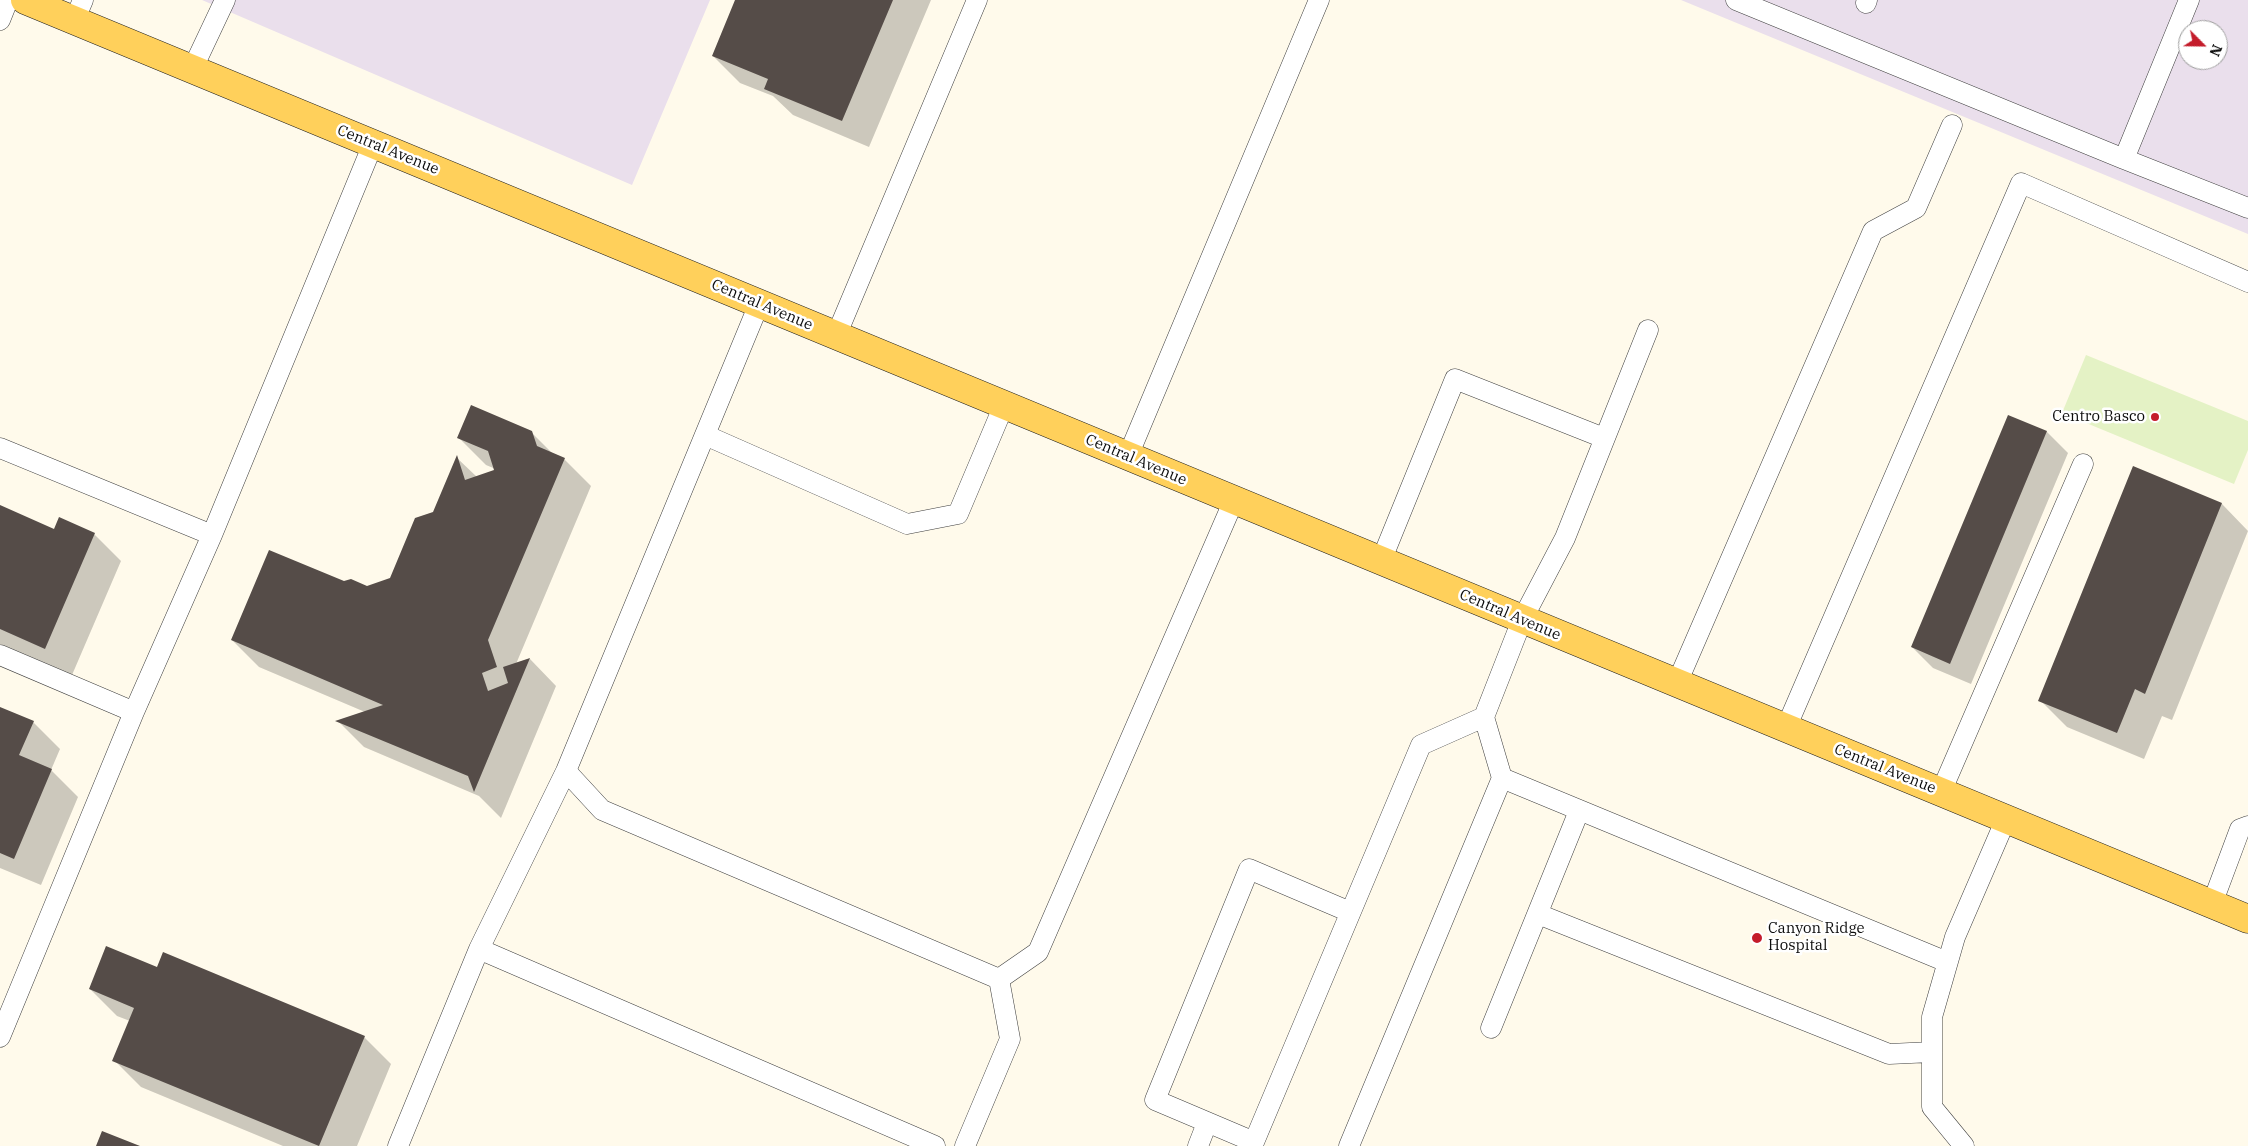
<!DOCTYPE html>
<style>
body{margin:0}
#map{position:relative;width:2248px;height:1146px;overflow:hidden;background:#fffaeb;font-family:"IBM Plex Serif",serif}
canvas{display:block}
.north{position:absolute;left:2178px;top:20px;width:50px;height:50px;box-sizing:border-box;background:#fff;border:1px solid #9e9e9e;border-radius:50%;rotate:113deg;font-size:14px;font-weight:700;line-height:20px;text-align:center;color:#0c0c0c}
.north::after{content:'';display:block;margin:auto;width:18px;height:22px;background:#c41c2b;clip-path:polygon(50% 0,100% 100%,50% 72%,0 100%)}
</style>
<div id="map">
<canvas width="2248" height="1146"></canvas>
<div class="north">N</div>
</div>
<script>
const context = document.querySelector('canvas').getContext('2d');
context.lineJoin = 'round';
function paint(path, color) { context.fillStyle = color; context.fill(path, 'evenodd'); }
function trace(path, color, width, dash) { context.strokeStyle = color; context.lineWidth = width; context.lineCap = dash ? 'butt' : 'round'; context.setLineDash(dash || []); context.stroke(path); }
function drawText(font, color, halo, rows, align = 'center') {
  context.font = font + ' "IBM Plex Serif",serif'; context.lineWidth = 5; context.setLineDash([]); context.textBaseline = 'middle'; context.strokeStyle = halo; context.fillStyle = color; for (const [text, x, y, turn = 0] of rows) {
    context.save(); context.translate(x, y); context.rotate((+turn || 0) * Math.PI / 180); context.textAlign = isNaN(turn) ? turn : align; if (halo) context.strokeText(text, 0, 0); context.fillText(text, 0, 0); context.restore();
  }
}
paint(new Path2D(`
 M202,0H710L632,185Z
 M1681,0H2248V234ZM2188,30H2218V60H2188Z`), '#eadfec');
paint(new Path2D(`
 M2086,355L2248,421V450L2234,484L2062,413Z`), '#e4f2c5');
paint(new Path2D(`
 M737,0H931L869,147L793,115L773,96L740,83L713,56Z
 M2009,416L2047,432L2068,453L1971,684L1933,668L1912,647Z
 M531,432L553,454L564,459L591,486L516,664L530,659L556,686L501,818L479,796L364,747L338,721L365,712L259,667L232,640L344,582L367,587L391,579L434,513L457,458L477,477L498,470L486,465L459,438Z
 M2134,468L2222,504L2248,531L2172,720L2162,716L2144,759L2067,727L2040,700Z
 M0,507L54,530L94,534L121,561L72,675L0,644Z
 M0,708L33,722L60,749L51,770L78,797L41,885L0,868Z
 M90,989L364,1037L391,1064L357,1146H283L141,1087L114,1060L130,1021L117,1016Z`), '#0003');
paint(new Path2D(`
 M735,0H893L842,121L764,89L768,79L712,56Z
 M471,405L532,431L537,446L565,458L488,640L497,667L482,673L488,691L508,683L503,667L530,658L474,792L468,776L335,721L383,705L231,640L269,550L344,581L351,579L367,586L390,578L415,518L433,512L457,455L465,480L494,470L488,451L457,438Z
 M2008,415L2047,431L1950,664L1911,647Z
 M2133,466L2222,503L2145,694L2135,689L2117,733L2038,701Z
 M0,505L54,529L59,517L95,533L45,649L0,629Z
 M0,707L34,721L19,755L52,769L14,859L0,853Z
 M106,946L157,967L163,952L365,1036L319,1146L112,1061L134,1008L89,989Z
 M102,1131L140,1146H96Z`), '#554c48');
const lane = new Path2D(`
 M1736,0L2124,159
 M2189,0L2124,159L2248,208
 M1866,3L1867,0
 M0,20L8,0
 M74,21L83,0
 M192,70L225,0
 M759,304L566,771L602,810L999,979L1038,952L1234,500
 M836,336L977,0
 M705,435L907,524L958,514L1004,405
 M0,448L212,535L373,144
 M1128,456L1319,0
 M1381,561L1455,379L1604,438
 M0,655L134,712
 M1677,683L1873,231L1916,208L1952,125
 M1786,728L2021,183L2248,282
 M1502,778L1947,962
 M1941,792L2083,464
 M2212,904L2240,829L2248,826
 M1350,912L1249,869L1155,1100L1254,1142L1421,745L1484,717
 M1538,914L1889,1054L1932,1052
 M479,949L935,1146
 M1491,1028L1579,811
 M0,1037L134,712L212,535
 M398,1146L479,949L566,771
 M965,1146L1010,1039L999,979
 M1198,1146L1207,1123
 M1349,1146L1502,778L1484,717L1522,620L1565,538L1648,330
 M1964,1146L1932,1107V1017L1955,937L2006,819`);
const primary = new Path2D(`
 M25,0L2248,919`);
trace(lane, '#3f3f3f', 21);
trace(primary, '#1d1d1d', 29);
trace(lane, '#fff', 20);
trace(primary, '#ffd05b', 28);
for (const [x, y, r, color] of [
 [2155,417,5,"#c41c2b"],
 [1757,938,6,"#c41c2b"]
]) { const dot = new Path2D(); dot.arc(x, y, r, 0, 2 * Math.PI); context.fillStyle = color; context.fill(dot); trace(dot, '#fff', 2); }
drawText('15px', '#0c0c0c', '#fff', [
 ["Central Avenue",388,150,22],
 ["Central Avenue",762,305,23],
 ["Central Avenue",1136,460,23],
 ["Central Avenue",1510,615,23],
 ["Central Avenue",1885,769,22]
]);
drawText('15px', '#0c0c0c', '#fff', [
 ["Centro Basco",2145,417],
 ["Canyon Ridge",1768,929,"left"],
 ["Hospital",1768,946,"left"]
], 'right');
</script>
